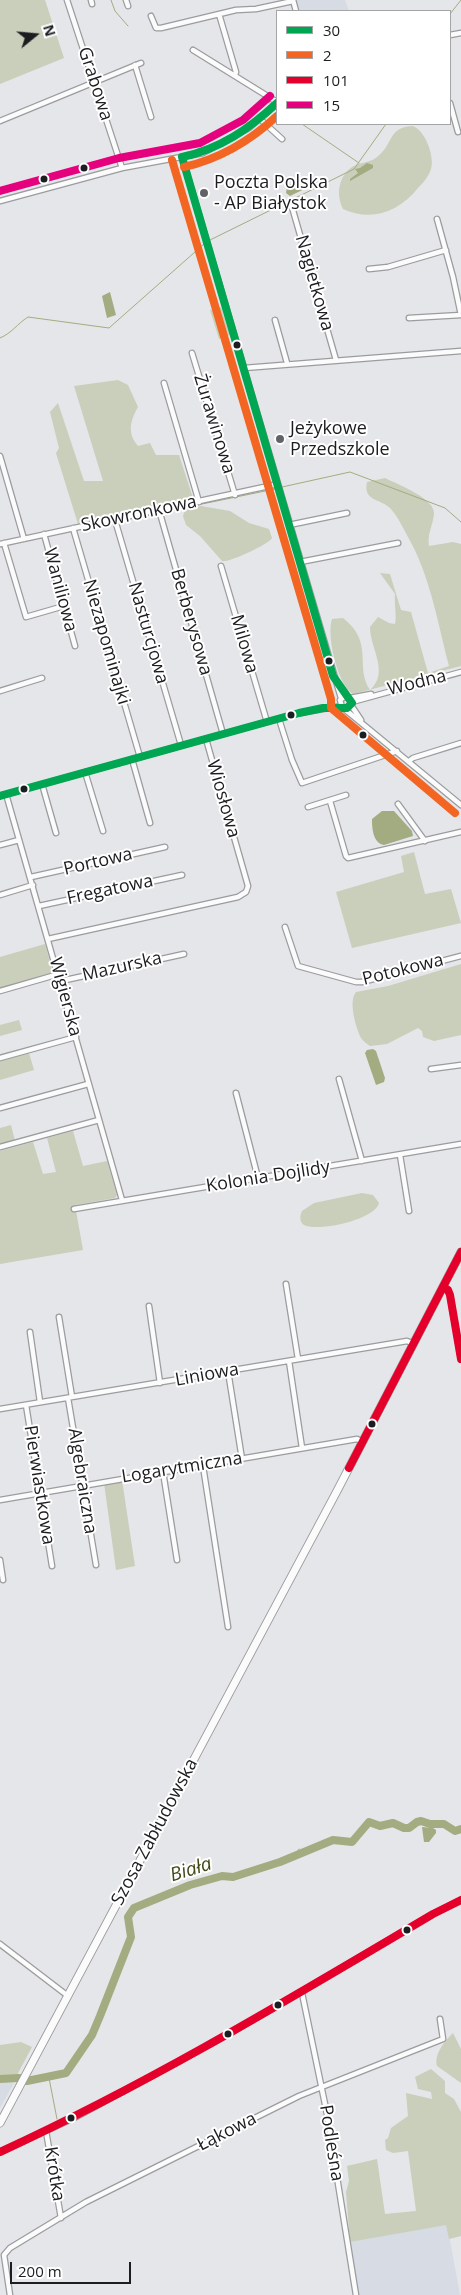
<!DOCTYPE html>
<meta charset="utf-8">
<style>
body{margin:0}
#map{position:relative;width:461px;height:2295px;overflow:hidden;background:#e4e6e9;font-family:"Open Sans",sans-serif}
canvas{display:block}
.legend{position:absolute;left:276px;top:10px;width:175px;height:115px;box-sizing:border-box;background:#fff;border:1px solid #a4a5a6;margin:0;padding:6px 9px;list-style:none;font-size:15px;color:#1c1d20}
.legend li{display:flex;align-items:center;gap:10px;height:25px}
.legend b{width:25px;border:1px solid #a4a5a6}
.north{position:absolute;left:10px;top:10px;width:50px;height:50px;-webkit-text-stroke:4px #fff;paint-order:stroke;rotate:73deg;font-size:14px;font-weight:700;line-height:20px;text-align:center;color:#1c1d20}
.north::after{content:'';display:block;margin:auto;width:18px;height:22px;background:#1c1d20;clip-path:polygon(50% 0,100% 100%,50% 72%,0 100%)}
.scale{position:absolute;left:10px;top:2262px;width:121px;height:22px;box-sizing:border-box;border:2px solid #1c1d20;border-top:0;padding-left:6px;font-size:15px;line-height:18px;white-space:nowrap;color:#1c1d20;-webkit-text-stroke:4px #fff;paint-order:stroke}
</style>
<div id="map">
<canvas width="461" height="2295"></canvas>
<ul class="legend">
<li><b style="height:6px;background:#00a651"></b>30</li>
<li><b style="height:6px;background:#f26522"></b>2</li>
<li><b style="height:6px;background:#e4002b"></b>101</li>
<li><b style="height:6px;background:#e5007d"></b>15</li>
</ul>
<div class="north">N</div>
<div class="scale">200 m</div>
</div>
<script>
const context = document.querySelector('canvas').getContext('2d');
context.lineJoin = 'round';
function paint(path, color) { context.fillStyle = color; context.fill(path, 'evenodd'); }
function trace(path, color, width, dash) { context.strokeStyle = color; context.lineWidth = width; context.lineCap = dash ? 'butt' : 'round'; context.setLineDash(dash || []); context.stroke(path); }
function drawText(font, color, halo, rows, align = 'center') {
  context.font = font + ' "Open Sans",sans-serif'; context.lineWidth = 4; context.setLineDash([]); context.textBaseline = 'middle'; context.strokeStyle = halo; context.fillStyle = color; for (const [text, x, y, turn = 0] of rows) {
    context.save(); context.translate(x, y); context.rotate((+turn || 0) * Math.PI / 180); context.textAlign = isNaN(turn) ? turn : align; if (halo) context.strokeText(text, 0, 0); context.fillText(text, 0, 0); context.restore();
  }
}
paint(new Path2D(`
 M296,0H345L349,11H299Z
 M0,2081L14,2083L0,2108Z
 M447,2224L460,2295H359L350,2242Z`), '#d6dbe4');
paint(new Path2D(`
 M0,0H45L64,58L0,84Z
 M412,126C425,129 435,157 431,169C429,176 423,183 418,188C399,212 371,222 343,209C336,195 338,177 352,167C359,162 370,163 377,157C394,144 387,128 412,126Z
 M221,307L230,335L219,339L210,310Z
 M118,380L128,385L138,407C130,421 127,433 138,446L150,443L156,455H179L194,501L78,524L56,453L59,448L50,412L58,403L84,481H103L74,386Z
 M385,478C397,484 436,499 434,514C433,525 427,534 429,546L453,542L461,544V666L353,694C338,686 326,635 332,619L343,618C375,643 354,666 370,690C390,672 370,649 370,627L378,617L389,623L395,624C397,615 394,604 395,594L380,573L390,574L401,610L411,612L428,673L449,666C438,624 430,575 408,537C403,528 397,515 390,508C379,498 363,501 367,482Z
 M201,506L230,511L249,523L269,529L272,538C269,544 229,563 222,561L200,536L186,525L183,516L185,510Z
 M414,852L425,894L451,889L461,923L352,948L336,892L404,872L401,856Z
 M45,944L53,973L0,989V957Z
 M461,964V1035L434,1041L423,1037L422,1031L418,1028L387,1044L370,1046C367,1044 363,1041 361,1038C356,1028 348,1001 356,992L388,986Z
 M19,1020L22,1030L0,1036V1025Z
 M29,1053L34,1070L0,1080V1061Z
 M11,1125L15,1141L0,1145V1128Z
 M73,1131L83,1166L107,1161L117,1195L115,1198L75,1205L83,1250L0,1264V1151L33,1142L43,1174L56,1172L47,1138Z
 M362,1193L373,1195L379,1203C375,1220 318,1232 304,1225C299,1222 300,1215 302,1211L314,1203Z
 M122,1480L135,1566L116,1570L104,1483Z
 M453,2033L461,2049V2083L437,2066C434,2054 444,2042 453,2033Z
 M21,2042L32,2047L17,2075L0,2077V2045Z
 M431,2069L445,2081V2093L454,2099L461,2112V2236L449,2239L446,2225L350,2242L346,2192L349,2181L347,2166L377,2159L385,2214L416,2211L408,2151L393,2153L386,2150L385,2140L388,2138L391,2128L408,2116L406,2093L432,2099L431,2092L418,2089L415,2077Z`), '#c9cfba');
paint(new Path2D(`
 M367,163L373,165V168L350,181V179L358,173L355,169L360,168Z
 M312,175L317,183L290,196L286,193L287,186L293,183L301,184L305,179Z
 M110,292L116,315L107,318L102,296Z
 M382,811H394L412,831L413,836L384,845C373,843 372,829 372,819Z
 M373,1049L376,1051L385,1078L384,1082L376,1085L365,1053L367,1050Z
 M422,1827L433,1828L436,1830V1833L429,1842H424Z`), '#a2ac80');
trace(new Path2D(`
 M111,0L115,11L128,26
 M450,14L461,0
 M265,100L273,105
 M302,124L359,163
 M210,240L354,169L386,124
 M0,338C12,333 17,324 28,317L109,328L204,244
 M282,487L350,472L445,508L461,522
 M163,512L275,489
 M120,521L155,514
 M295,1856L299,1849
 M49,2078L57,2119`), '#a2ac80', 1);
trace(new Path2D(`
 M0,2079L19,2078
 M27,2081L66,2073L92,2035L100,2016L131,1937L128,1917L134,1908L190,1885L222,1876L233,1877L280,1862L333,1840L352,1842L369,1822L380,1826L393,1823L404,1828H409L417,1822L421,1821L430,1824H444L455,1831L461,1829`), '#a2ac80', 8);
const minor = new Path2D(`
 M67,0L122,168
 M91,0L92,4
 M126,0L128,6
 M293,0L296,11
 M219,14L236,72L235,75
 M151,16L156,28H161L236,10L256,9L293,1
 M450,35L461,33
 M193,50L277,102
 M135,65L151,117
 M450,103L458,132
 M260,119L282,139
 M0,121L141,63
 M182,157L341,698
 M0,201L122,168L203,153L249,128L277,103
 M292,207L336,360
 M437,219L453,277L461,315
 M369,269L388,267L446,250
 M409,318L461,315
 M275,320L287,363
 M192,353L235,495
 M244,368L461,351
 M164,383L199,502
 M0,456L24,539
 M159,510L223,734
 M115,520L181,745
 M289,525L347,513
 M73,528L140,757
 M44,534L75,646
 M4,543L26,617L64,606
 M0,544L278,484
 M300,562L398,543
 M221,566L267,722
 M335,679L346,696L351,699V705
 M0,691L42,678
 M346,696L340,700L342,707L461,805
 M350,698L371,694
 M352,702L461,672
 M351,705L361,720
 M279,719L292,760L302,783L397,751
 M132,759L150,823
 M409,761L413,758L461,743
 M85,772L103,831
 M42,784L56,833
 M6,794L122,1200
 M0,796L299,713L341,706
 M330,801L346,856L348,858L461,832
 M398,804L425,841
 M308,807L346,795
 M0,845L19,840
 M31,877L165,847
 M0,895L33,885
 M39,906L182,875
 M285,927L298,966L356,982H362L461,956
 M48,939L238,897L246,892L248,886L206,739
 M61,981L184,954
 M0,991L59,974
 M0,1058L76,1037
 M431,1069L461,1065
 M339,1079L362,1161
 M236,1093L258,1178
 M0,1108L88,1084
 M0,1147L99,1120
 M400,1155L409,1211
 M74,1209L461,1144
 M286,1284L298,1359
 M443,1287L448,1290L450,1295L461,1359
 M149,1306L160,1383
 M59,1317L72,1397
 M30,1332L40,1402
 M289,1361L302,1448
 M228,1371L242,1459
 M68,1398L96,1565
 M26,1405L52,1566
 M0,1409L407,1341L414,1344
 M203,1466L228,1627
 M163,1472L177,1560
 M0,1500C119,1479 238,1460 357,1439L363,1442
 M0,1560L3,1580
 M0,1944L68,1996
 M302,1993L326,2109L356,2295
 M46,2131L61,2218
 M0,2152L78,2116L229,2034L433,1914L461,1900
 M10,2295L4,2255L10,2248L86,2202L299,2096L443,2039L440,2019`);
const highway = new Path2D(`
 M0,2123L337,1491L461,1252`);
trace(minor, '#9a9c9e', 7);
trace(highway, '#9a9c9e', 9);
trace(minor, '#fbfbfc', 4.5);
trace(highway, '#fbfbfc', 7);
trace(new Path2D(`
 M182,157C220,149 249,129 277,103
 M0,796L299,713L323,708H347L352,703L333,676L182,157`), '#00a651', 8);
trace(new Path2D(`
 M172,160L331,699V708L455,813
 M184,167C220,159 250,141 277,116`), '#f26522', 8);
trace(new Path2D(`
 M443,1287L448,1290L450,1295L461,1359
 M349,1468L461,1252
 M0,2152C150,2083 291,1998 433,1914L461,1900`), '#e4002b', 8);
trace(new Path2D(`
 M0,191L119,158L200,143L243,120L270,96`), '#e5007d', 8);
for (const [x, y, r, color] of [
 [84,168,4.5,"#1c1d20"],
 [44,179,4.5,"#1c1d20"],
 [204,193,5,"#626366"],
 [237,345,4.5,"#1c1d20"],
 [280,439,5,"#626366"],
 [329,661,4.5,"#1c1d20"],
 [291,715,4.5,"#1c1d20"],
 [363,735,4.5,"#1c1d20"],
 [24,789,4.5,"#1c1d20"],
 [372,1424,4.5,"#1c1d20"],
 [407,1930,4.5,"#1c1d20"],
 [278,2005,4.5,"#1c1d20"],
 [228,2034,4.5,"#1c1d20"],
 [71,2118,4.5,"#1c1d20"]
]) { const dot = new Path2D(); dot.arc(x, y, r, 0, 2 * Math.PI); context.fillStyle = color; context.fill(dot); trace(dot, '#fff', 2); }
drawText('18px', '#1c1d20', '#fff', [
 ["Grabowa",95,84,72],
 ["Nagietkowa",314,283,74],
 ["Żurawinowa",214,424,73],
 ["Skowronkowa",139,514,-12],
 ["Waniliowa",60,590,75],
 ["Berberysowa",191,622,74],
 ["Nasturcjowa",148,633,74],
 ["Niezapominajki",106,642,74],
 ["Milowa",244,644,74],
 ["Wodna",417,683,-14],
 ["Wiosłowa",223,799,74],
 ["Portowa",98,862,-13],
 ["Fregatowa",110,890,-12],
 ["Mazurska",122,967,-13],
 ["Potokowa",403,970,-14],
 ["Wigierska",65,997,75],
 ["Kolonia Dojlidy",268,1177,-9],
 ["Liniowa",207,1375,-10],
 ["Logarytmiczna",182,1468,-9],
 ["Algebraiczna",82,1481,81],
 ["Pierwiastkowa",39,1485,81],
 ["Szosa Zabłudowska",155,1832,-62],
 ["Łąkowa",227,2132,-27],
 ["Podleśna",331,2143,81],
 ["Krótka",54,2174,81]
]);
drawText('18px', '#1c1d20', '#fff', [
 ["Poczta Polska",214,183],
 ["- AP Białystok",214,204],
 ["Jeżykowe",290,429],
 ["Przedszkole",290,450]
], 'left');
drawText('italic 19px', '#404918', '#fff', [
 ["Biała",191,1870,-17]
]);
</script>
